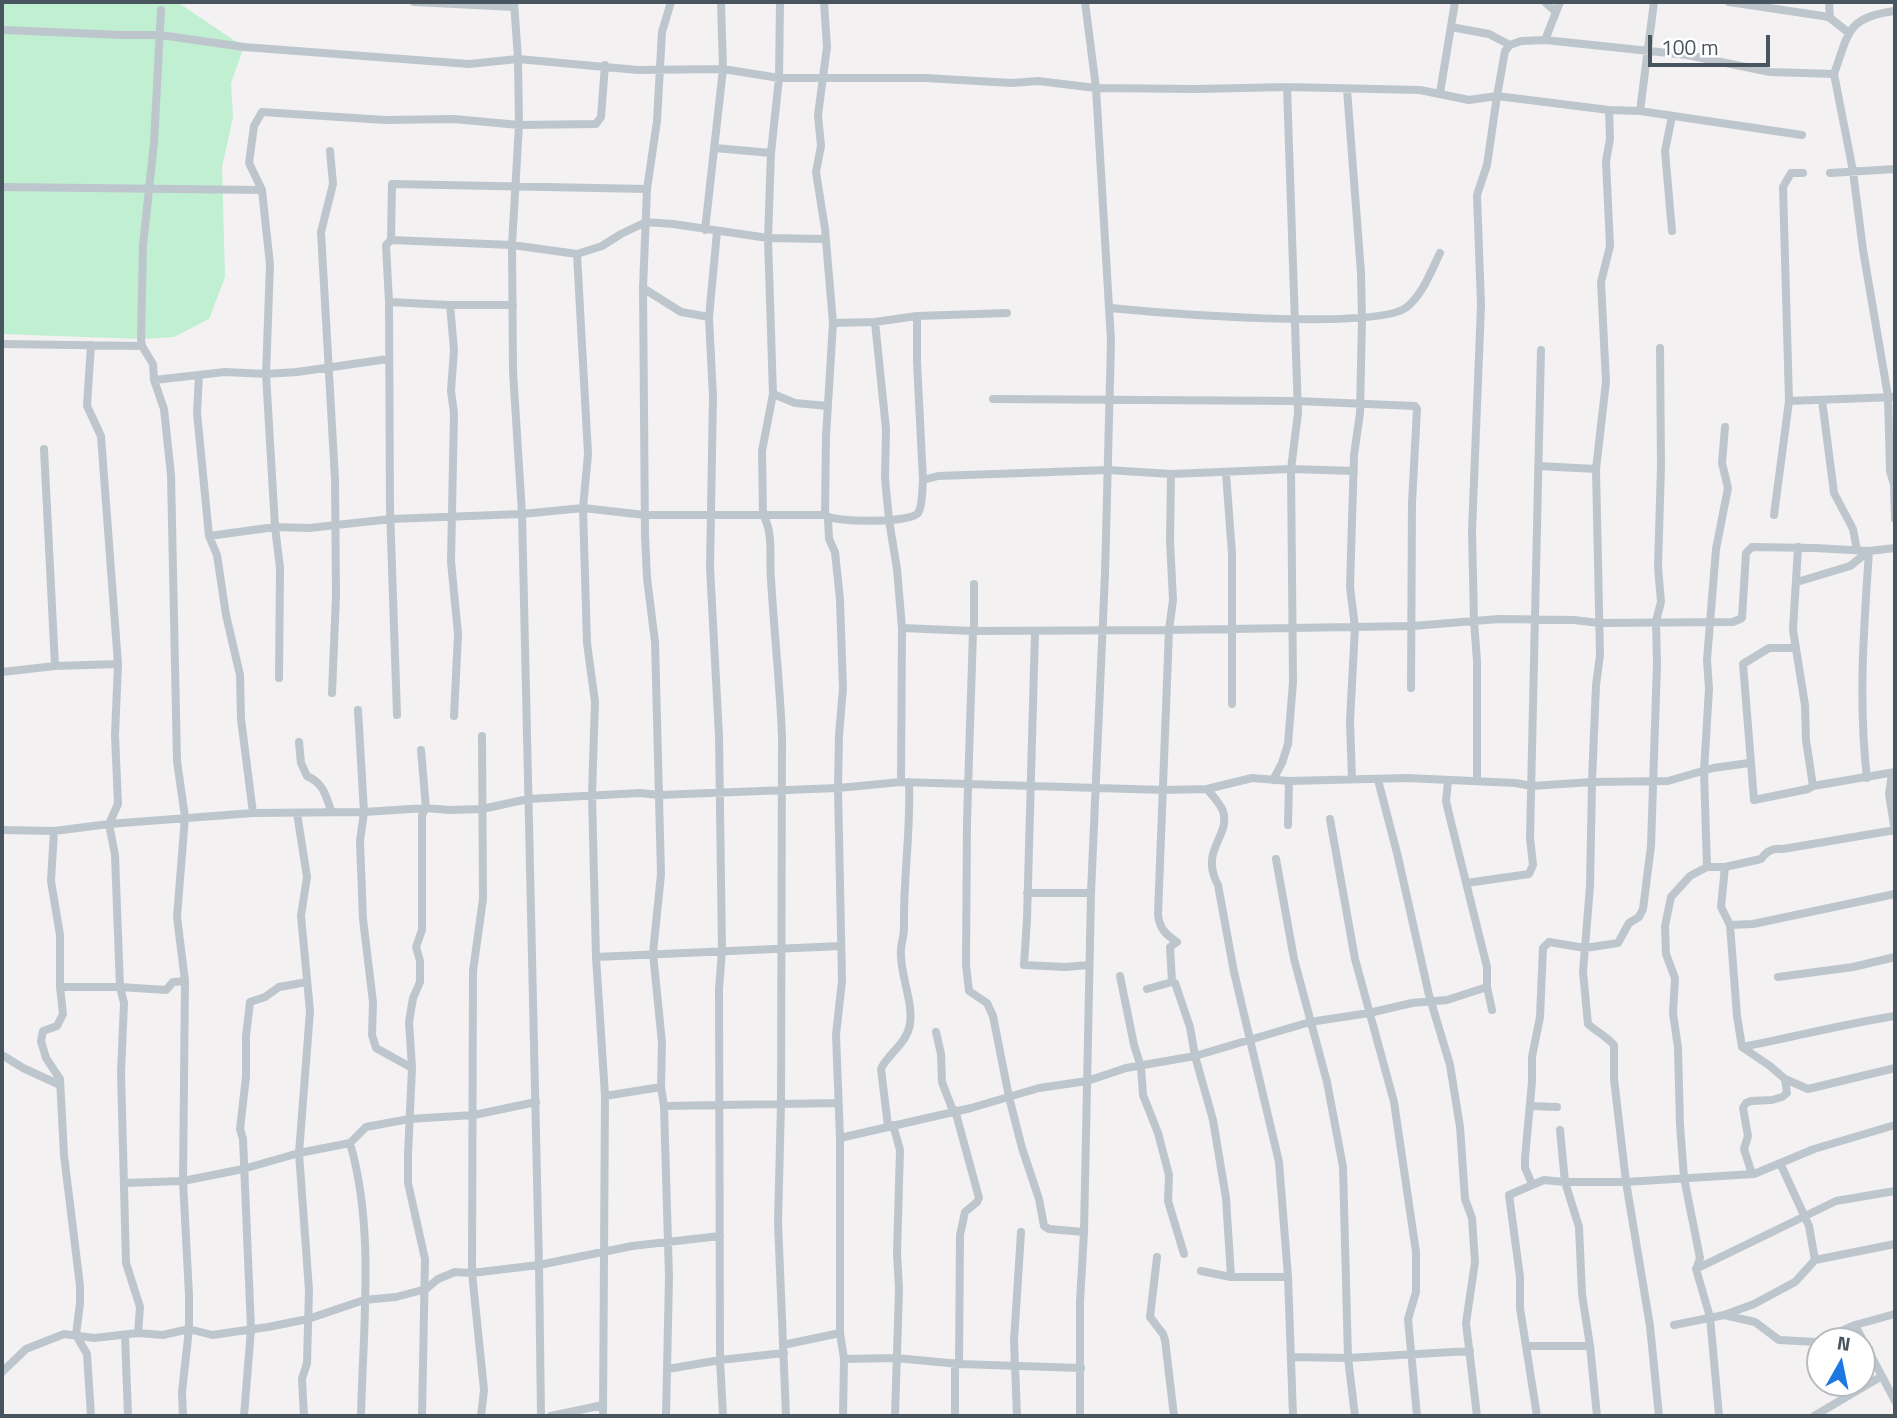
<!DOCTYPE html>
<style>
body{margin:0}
#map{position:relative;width:1897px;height:1418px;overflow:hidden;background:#f3f1f1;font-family:"Titillium Web",sans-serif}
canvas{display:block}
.frame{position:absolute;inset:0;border:4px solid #49555e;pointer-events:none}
.north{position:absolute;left:1806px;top:1327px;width:70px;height:70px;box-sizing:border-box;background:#fff;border:2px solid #b6bbbf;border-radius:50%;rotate:9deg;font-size:19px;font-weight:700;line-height:28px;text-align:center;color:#49555e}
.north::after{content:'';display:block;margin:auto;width:24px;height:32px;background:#1d79e1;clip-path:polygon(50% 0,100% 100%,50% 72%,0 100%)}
.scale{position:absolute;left:1648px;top:35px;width:122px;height:32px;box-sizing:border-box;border:4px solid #49555e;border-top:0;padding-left:9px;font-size:21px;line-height:24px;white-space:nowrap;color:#49555e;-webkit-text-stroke:5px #fff;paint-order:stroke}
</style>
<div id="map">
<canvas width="1897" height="1418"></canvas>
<div class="frame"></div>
<div class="north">N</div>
<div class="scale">100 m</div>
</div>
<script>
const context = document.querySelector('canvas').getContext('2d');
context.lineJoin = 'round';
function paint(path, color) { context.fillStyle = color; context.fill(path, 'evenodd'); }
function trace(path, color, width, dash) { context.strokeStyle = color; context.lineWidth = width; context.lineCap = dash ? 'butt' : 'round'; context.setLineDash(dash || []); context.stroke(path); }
paint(new Path2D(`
 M2,2H177L244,47L231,83L233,117L222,167L225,277L209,319L174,337L141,339L2,334Z`), '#c1efd1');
trace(new Path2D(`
 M414,2L514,7
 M514,2L518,59L519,125L512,245L513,371L522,514L539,1265L541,1416
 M780,2L779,78L771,153L768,238L773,394L762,451L763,515C774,533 769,558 771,579C774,631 780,684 782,737L781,1104L778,1222L786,1416
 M824,2L827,47L818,115L821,146L816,172L825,229L833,323L826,436L825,515
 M1545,2L1556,12
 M1729,2L1823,16L1830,18L1849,33
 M1829,2L1830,18
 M161,10L154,143L143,245L141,339L142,346L153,364L154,380L164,409L171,475L177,761L185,817L177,917L185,981L183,1181L189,1295V1329L182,1392L183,1416
 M1451,27L1489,34L1510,45
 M2,30L122,35H160L244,47L469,64L518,59L638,70L723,69L779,78H925L1012,83L1038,81L1096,88L1196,89L1287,87L1420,90L1469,100L1497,96L1505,51L1510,45L1521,41L1545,40L1687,55L1770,72L1834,74C1849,32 1847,17 1895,11
 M1545,40L1560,2
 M1834,74L1853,171L1863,250L1888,396L1890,471L1894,485L1895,519
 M1347,89L1361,273L1362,319L1360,413L1354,455L1350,587L1355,627L1350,721L1352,779
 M1440,93L1455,2
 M1609,110L1640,111L1802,135
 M1640,111L1654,2
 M715,148L771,153
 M330,151L333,184L321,232L335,479L336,595L332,693
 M1830,173L1895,169
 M2,187L262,190L270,265L266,374L275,527L280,568L279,678
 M262,190L249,163L254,126L262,112L385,120L454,119L519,125L596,124L601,117L605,65
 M705,230L723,69L721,2
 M1672,231L1665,151L1672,116
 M717,232L709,317L713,397L710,567L719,736L722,951L719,989L720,1360L723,1416
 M391,240L512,245L577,254L588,454L583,508L587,643L595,702L592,795L596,957L605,1096L603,1416
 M577,254L602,246L621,234L646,222L673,224L768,238L825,239
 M643,288L681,312L709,317
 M389,302L450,305H513
 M450,305L454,350L451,391L454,413L451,561L458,634L454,716
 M1111,308C1157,313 1378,331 1407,307C1423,294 1431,271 1440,253
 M917,316V362L923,480
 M875,322L886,429L885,478L889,520L897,569L902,628L901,782
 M833,323L875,322L917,316L1007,313
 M2,344L142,346
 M91,345L87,406L101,436L118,664
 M199,375L197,413L209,536L217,555L226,615L240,675L241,719L253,813
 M154,380L225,372L266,374L297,372L388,359
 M773,394L795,403L828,406
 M993,399L1296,401L1415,406L1417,409L1412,503L1411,688
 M1822,400L1834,493L1853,529L1857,550
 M1789,401L1895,397
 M44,449L55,666
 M1538,466L1596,469
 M1226,473L1232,554V704
 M1774,515L1789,401L1783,187L1791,173H1803
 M828,519L829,539L835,552L840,600L843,688L839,735L838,788L842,981L836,1035L840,1138V1333L844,1359L843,1416
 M209,536L275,527L309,528L391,519L522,514L583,508L645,515H825C834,523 911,523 918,513C923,506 922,489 923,480L938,476L1108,470L1171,474L1291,469L1354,471
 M1798,547L1793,630L1805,705L1806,740L1813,786
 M1797,582L1850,566L1869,551
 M902,628L974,631V584
 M973,631L967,821L966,965L969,991L987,1003L993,1016L1009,1097L1022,1148L1039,1199L1044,1226L1049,1229L1084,1232
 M974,631L1169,630L1173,600L1170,541L1171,474
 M1035,632L1027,919L1024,965L1065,967L1089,965
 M1796,648H1769L1743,664L1754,800L1808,789L1813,786L1895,772
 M2,672L55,666L118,664L115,735L118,804L109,824L253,813L364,812L426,808L449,810L482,809L528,799L640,793L659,795L838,788L901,782L1164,790L1207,789L1252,778L1289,781L1407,778L1515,783L1532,786L1592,782L1596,685L1600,655L1596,469L1606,382L1601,282L1610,246L1606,161L1610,139L1609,110L1497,96L1487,165L1477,195L1481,305L1472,531L1474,621L1477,661V781
 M358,710L364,812L360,841L363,919L373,1002L372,1035L376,1048L412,1068
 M397,715L390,508L389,302L386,245L391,240L392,184L647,189
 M299,742L301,763L307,776C323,783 326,795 331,811
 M421,750L426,808L422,815V930L416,947L420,961V982L413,998L409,1022L412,1068L408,1155V1183L425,1259L422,1416
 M1892,773L1889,794L1895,832
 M1867,778C1858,702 1864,627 1869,551
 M1273,780L1282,763L1288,744L1293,682L1291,469L1298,413L1287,87
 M1378,780L1398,857L1429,995L1450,1065L1460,1127L1465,1199L1472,1218L1475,1262L1466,1323L1477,1416
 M1207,789C1212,795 1220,803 1223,811C1231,837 1199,849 1218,885L1234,972L1279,1162L1288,1277L1293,1416
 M297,813L307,877L301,916L310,1011L299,1153L309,1290L307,1363L302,1379L304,1416
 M1330,819L1355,959L1394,1102L1416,1252V1292L1408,1319L1417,1416
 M1288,825L1289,781
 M2,830L54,831L109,824L115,855L120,987L124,1003L121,1072L126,1263L140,1307L138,1333
 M54,831L51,881L60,935V987H120L166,990L173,982L185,981
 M1276,859L1294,959L1327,1082L1343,1167L1348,1358L1355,1416
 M1707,867L1704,771L1709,689L1707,660L1716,549L1728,488L1722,463L1725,427
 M1725,867L1721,907L1730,925L1737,1016L1742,1047L1770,1066L1785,1079L1808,1089L1895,1068
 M1467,883L1529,874L1533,865L1530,838L1541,350
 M1027,893H1091
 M1730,925L1753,924L1895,894
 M596,957L841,946
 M1120,976L1134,1045L1141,1067L1143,1095L1158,1133L1169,1175L1168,1201L1184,1254
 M1778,977L1853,967L1895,957
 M1172,982L1175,983L1190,1027L1195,1056L1213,1120L1226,1198L1231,1277
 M60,987L63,1014L57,1026L43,1031L41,1041L46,1058L60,1079L64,1155L80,1286V1303L76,1335L87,1354L91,1416
 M1487,987L1492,1010
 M1147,989L1172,982L1170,947L1177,942C1165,934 1160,929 1158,915L1169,630L1413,626L1499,619L1574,620L1599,623L1733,622L1742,618L1746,553L1752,547L1815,548L1869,551L1895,548
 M936,1032L941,1054L942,1082L953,1111
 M1742,1047C1794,1037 1844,1024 1895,1016
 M2,1055L23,1068L60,1085
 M605,1096L661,1087
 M664,1106L838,1103
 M1531,1106L1557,1107
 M955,1110L979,1198L977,1202L965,1212L960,1235L959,1364
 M893,1125L900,1150L897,1253L899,1289L895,1416
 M888,1126L881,1069C888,1053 907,1044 910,1024C913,1001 901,977 901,955C900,946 904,937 904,928C903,880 911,831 909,782
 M1560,1130L1565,1182L1579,1227L1582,1294L1590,1346L1597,1416
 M840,1138L971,1108L1039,1088L1087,1081L1126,1068L1195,1056L1310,1022L1369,1013L1412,1003L1447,1000L1487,987V967L1449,814L1446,801L1448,781
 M350,1143C375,1229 363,1327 361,1416
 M1780,1163L1809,1226L1815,1260
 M1752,1174L1744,1149L1748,1136L1743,1108L1746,1103L1751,1101L1772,1100L1782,1097L1787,1093L1785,1079
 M124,1183L183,1181L243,1169L299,1153L350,1143L366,1127L409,1119L474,1115L536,1102
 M1532,1184L1525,1168V1158L1532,1082V1057L1540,1017L1543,948L1549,942L1585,948L1618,943L1629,923L1639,917L1643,909L1651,846L1657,664L1656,621L1661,602L1658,567L1661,466L1660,348
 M1157,1257L1150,1317L1163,1334L1165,1340L1174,1416
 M1696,1269L1836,1201L1895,1191
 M1201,1271L1231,1277H1288
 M1724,1315L1755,1322L1779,1340L1817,1342L1855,1325L1895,1314
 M1674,1325L1724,1315L1754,1304L1795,1282L1815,1260L1895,1244
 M1855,1325L1895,1401
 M125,1335L128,1416
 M783,1345L840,1333
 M1526,1346H1590
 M1291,1357L1348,1358L1470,1351
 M844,1359L896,1358L959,1364L1081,1368
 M955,1363V1416
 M668,1369L720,1360L784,1353
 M2,1372L26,1349L64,1334L94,1338L138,1333L163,1335L189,1329L212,1335L268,1327L308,1319L364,1300L396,1297L426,1289L438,1279L455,1272L472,1273L539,1265L632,1246L720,1236
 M244,1416L251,1329L243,1139L240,1129L246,1077V1036L250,1002L265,997L279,987L307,982
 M481,1416L484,1390L472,1273L473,971L483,899L482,736
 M551,1416L603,1405
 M666,1416L669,1277L664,1106L661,1087L662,1043L653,953L661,874L655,642L647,578L645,535L643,288L647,189L657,121L662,32L671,2
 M1017,1416L1014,1341L1021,1232
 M1080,1416V1302L1084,1232L1091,893L1105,574L1111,341L1096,88L1085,2
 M1537,1416L1520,1308V1277L1509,1195L1544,1180L1565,1182H1626L1754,1174L1814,1149L1895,1125
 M1659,1416L1650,1326L1626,1182L1614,1079V1045C1606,1036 1597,1032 1588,1024L1583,972L1590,886L1592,782L1668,781L1713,768L1749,763
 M1719,1416L1710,1317L1696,1269L1700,1258L1684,1178L1680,1125L1678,1048L1673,1013L1675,978L1666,954L1665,926L1671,897L1690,876L1707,867H1725L1761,859C1767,851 1772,848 1783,849L1895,830
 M1814,1416L1882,1376`), '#bdc6cd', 8);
</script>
